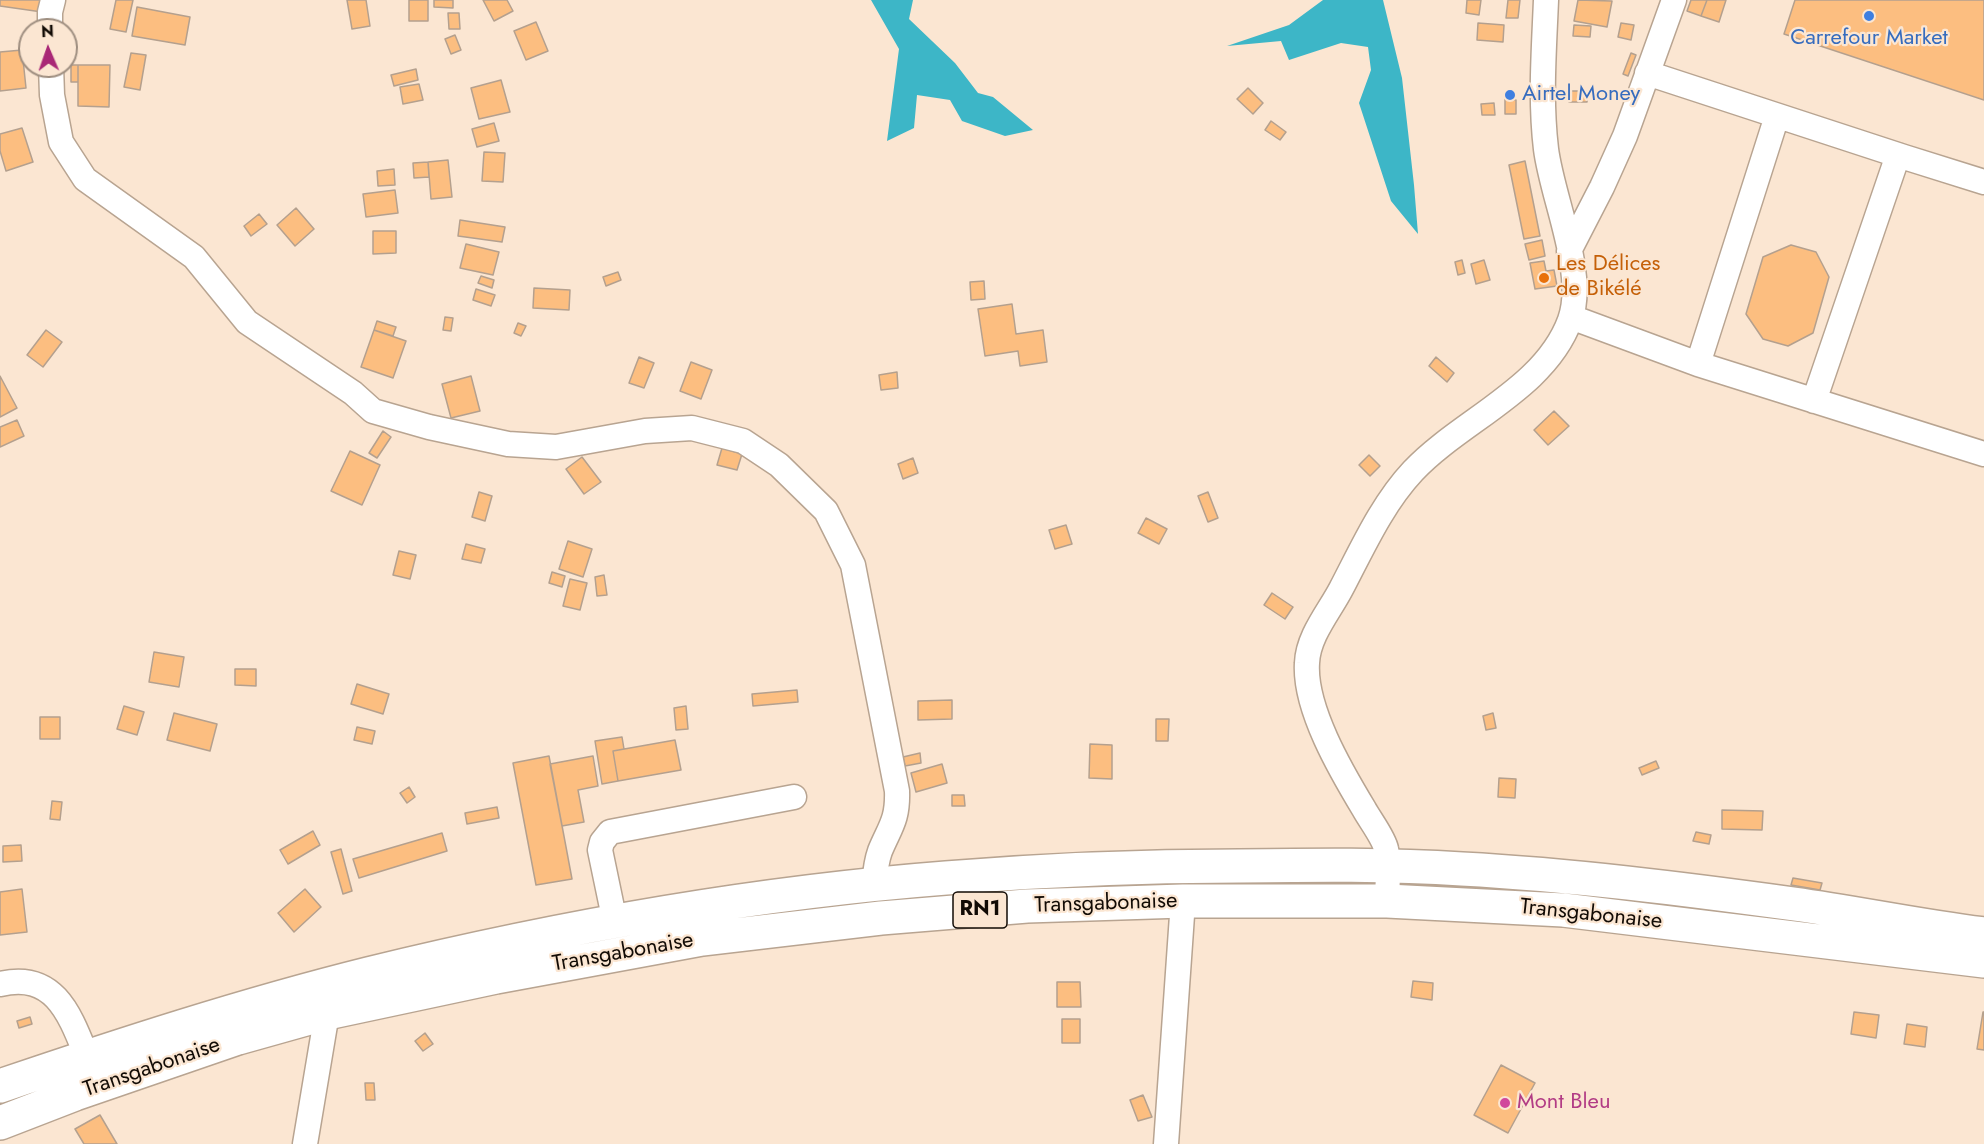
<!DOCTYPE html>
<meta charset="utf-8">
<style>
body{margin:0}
#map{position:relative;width:1984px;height:1144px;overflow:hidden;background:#fbe6d2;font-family:Jost,sans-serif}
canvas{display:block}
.north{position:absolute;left:18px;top:18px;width:60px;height:60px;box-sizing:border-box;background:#fbe6d2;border:2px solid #9e8e80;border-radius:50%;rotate:358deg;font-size:16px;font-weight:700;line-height:24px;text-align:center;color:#120b05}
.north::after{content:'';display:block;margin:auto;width:21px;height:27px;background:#a92876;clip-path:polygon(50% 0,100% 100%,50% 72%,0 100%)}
</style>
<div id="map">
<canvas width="1984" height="1144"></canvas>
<div class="north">N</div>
</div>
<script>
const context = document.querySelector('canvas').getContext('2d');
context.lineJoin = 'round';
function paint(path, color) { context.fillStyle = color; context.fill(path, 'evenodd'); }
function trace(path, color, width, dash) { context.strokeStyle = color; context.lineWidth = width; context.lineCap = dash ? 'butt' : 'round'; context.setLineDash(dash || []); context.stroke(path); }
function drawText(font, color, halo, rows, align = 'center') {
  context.font = font + ' Jost,sans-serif'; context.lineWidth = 4.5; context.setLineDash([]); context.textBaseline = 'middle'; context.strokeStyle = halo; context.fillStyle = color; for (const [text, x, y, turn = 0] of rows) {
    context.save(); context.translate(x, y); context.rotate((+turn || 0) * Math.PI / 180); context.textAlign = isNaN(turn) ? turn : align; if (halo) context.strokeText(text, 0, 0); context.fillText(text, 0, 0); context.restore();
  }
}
paint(new Path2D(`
 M871,0H913L909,19L955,63L978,93L993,97L1033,130L1005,136L962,121L950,100L917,95L914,128L887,141L899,49Z
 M1323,0H1383L1402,78L1414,185L1418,234L1391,201L1359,103L1371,70L1368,47L1341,43L1289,60L1281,41L1227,46L1289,25Z`), '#3db6c7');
const building = new Path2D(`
 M0,0H43L42,12L0,6Z
 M116,0H133L126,32L110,29Z
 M347,0H366L370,26L352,29Z
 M409,0H428V21H409Z
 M434,0H453V8L434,7Z
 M483,0H507L513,11L494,21Z
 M1467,0H1481L1479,15L1466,13Z
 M1508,0H1520L1518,18H1506Z
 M1578,0L1612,1L1607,27L1574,21Z
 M1691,0H1707L1701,16L1687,11Z
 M1707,0H1726L1719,22L1701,16Z
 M1795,0H1984V100L1784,34Z
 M137,7L190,17L185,45L132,36Z
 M448,13H459L460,29H449Z
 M536,22L548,51L526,60L514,31Z
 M1478,23L1504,25L1503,42L1477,40Z
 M1621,23L1634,25L1631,40L1618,37Z
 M1574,25L1591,26L1590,37L1573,36Z
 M455,35L461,50L451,54L445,39Z
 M22,50L26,88L0,91V52Z
 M131,53L146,55L140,90L124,87Z
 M1631,53L1636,55L1628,76L1623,74Z
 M71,65H78V82H71Z
 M78,65H110L109,107L78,106Z
 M416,69L418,80L394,86L391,75Z
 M501,80L510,112L479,119L471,88Z
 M419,84L423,100L403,104L400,87Z
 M1248,88L1263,103L1253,114L1237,99Z
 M1569,91H1587V102H1569Z
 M1505,99L1516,100V114H1505Z
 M1494,103L1495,115H1482L1481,104Z
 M1271,121L1286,132L1280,140L1265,130Z
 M494,123L499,141L477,147L472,129Z
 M22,128L33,162L6,171L0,151V134Z
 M484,152L505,153L503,182L482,181Z
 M448,160L452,197L431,199L428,162Z
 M1525,161L1540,236L1524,239L1509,165Z
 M428,162L429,177L414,178L413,163Z
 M394,169L395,185L378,186L377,171Z
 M395,190L398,213L366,217L363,194Z
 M296,208L314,229L295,246L277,225Z
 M259,214L267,224L251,236L244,226Z
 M460,220L505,227L502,242L458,236Z
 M373,231H396V253L373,254Z
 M1542,240L1545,256L1529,260L1525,244Z
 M466,244L499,252L493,275L460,268Z
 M1791,245L1816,252L1829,277L1813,333L1788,346L1763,339L1746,314L1763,257Z
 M1462,260L1465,273L1458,275L1455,262Z
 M1484,260L1490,280L1476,284L1471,264Z
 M1544,261L1546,271L1554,270L1557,286L1535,289L1530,263Z
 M618,272L621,280L606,286L603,277Z
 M481,276L494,280L492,288L478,283Z
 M984,281L985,299L971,300L970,282Z
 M534,288L570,290L569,310L533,308Z
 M476,289L495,295L491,306L473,300Z
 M1012,304L1016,334L1043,330L1047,362L1020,366L1018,351L985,356L978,309Z
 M445,317L453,318L451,331L443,330Z
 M377,321L396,327L393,336L374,330Z
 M518,323L526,326L521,336L514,333Z
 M46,330L62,342L43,367L27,355Z
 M374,330L406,341L393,378L361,367Z
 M639,357L654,363L644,388L629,383Z
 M1436,357L1454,373L1447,382L1429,366Z
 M691,362L712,370L701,399L680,391Z
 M897,372L898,388L881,390L879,375Z
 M0,376L17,408L0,417Z
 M471,376L480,411L451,418L442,384Z
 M1554,411L1569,426L1548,445L1534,430Z
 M17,420L24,436L0,447V427Z
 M383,431L391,437L377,458L369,453Z
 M722,448L742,454L737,470L717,465Z
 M350,451L380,465L362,505L331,491Z
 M1369,455L1380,466L1370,476L1359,465Z
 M582,457L601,482L584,494L566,469Z
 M913,458L918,473L903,479L898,464Z
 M479,492L492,496L485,521L472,517Z
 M1208,492L1218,518L1208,522L1198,496Z
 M1146,518L1167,529L1159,544L1138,533Z
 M1066,525L1072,544L1055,549L1049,530Z
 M568,541L592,549L583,577L559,569Z
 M466,544L485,549L481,563L462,559Z
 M399,551L416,555L410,579L393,575Z
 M552,572L565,576L562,587L549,583Z
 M604,575L607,595L597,596L595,577Z
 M570,579L587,583L580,610L563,606Z
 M1272,593L1293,607L1285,619L1264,605Z
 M154,652L184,657L179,687L149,682Z
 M235,669H256V686L235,685Z
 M357,684L389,694L383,714L351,704Z
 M797,690L798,702L753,706L752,694Z
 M952,700V719L918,720V701Z
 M124,706L144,712L137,735L117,729Z
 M686,706L688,729L676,730L674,708Z
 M174,713L217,724L210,751L167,740Z
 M1493,713L1496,728L1486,730L1483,716Z
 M40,717H60V739H40Z
 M1156,719H1169L1168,741H1156Z
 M357,727L375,731L372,744L354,740Z
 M622,737L624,749L613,751L618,781L602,784L595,741Z
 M675,740L681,770L618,781L613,751Z
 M1090,744L1112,745V779L1089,778Z
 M920,753L921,763L905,766L903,757Z
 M549,756L572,879L536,885L513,763Z
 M593,756L598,786L578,790L584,822L562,826L550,764Z
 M1656,761L1659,768L1642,775L1639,768Z
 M942,764L947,783L916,792L911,773Z
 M1499,778L1516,779L1515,798L1498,797Z
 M409,787L415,797L407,803L400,793Z
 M952,795H964L965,806H952Z
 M52,801L62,802L60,820L50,819Z
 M497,807L499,818L467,824L465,813Z
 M1722,810L1763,811L1762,830L1722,829Z
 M313,831L320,845L288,864L280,850Z
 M1696,832L1711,835L1709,844L1693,841Z
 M442,833L447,851L359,878L353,859Z
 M21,845L22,861L3,862V846Z
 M341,849L352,891L343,894L331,852Z
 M1793,878L1822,883L1820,890L1791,885Z
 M22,889L27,932L0,935V892Z
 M305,889L321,907L294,932L278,913Z
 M1413,981L1433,983L1432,1000L1411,997Z
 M1057,982H1080L1081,1007H1057Z
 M1854,1012L1879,1015L1876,1038L1851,1034Z
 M1983,1012H1984V1050L1977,1049Z
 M30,1017L32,1024L19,1028L17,1021Z
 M1062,1019H1080V1043H1062Z
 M1907,1024L1927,1027L1925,1047L1904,1044Z
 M425,1033L433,1044L423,1051L415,1041Z
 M1501,1065L1535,1083L1508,1133L1474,1115Z
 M365,1083H374L375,1100H366Z
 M1143,1095L1152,1117L1138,1121L1130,1100Z
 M100,1115L117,1144H84L75,1129Z`);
paint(building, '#fcbe80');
trace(building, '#b4a08e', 1.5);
const minor = new Path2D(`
 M50,30V12L53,0
 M51,66L52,95L61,142L85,179L194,257L247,322L353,393L373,411L429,427L508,444L556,447L645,431L692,428L743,441L779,465L826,511L853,565L897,791C898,820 890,827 880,851C876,862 875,873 874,884
 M1647,73L1904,157L1984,182
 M1569,251L1602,187L1625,136L1674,0
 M1571,317L1698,364L1984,454
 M1698,364L1777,116
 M1814,401L1898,155
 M1387,901C1387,885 1390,865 1386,849C1384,838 1370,820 1364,809C1341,771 1304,708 1307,663C1308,636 1329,612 1341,589C1362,549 1382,504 1413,471C1461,420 1545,389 1570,320C1587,273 1552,198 1546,149C1540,99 1544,50 1546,0
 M615,922L600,850L602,842L610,832L794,797
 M0,984C55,971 70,1015 87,1057
 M305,1144L327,1013
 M1166,1144L1183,901`);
const highway = new Path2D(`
 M0,1086C121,1045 244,1005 368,974C556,928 753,893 946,878C1044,870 1142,866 1239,866C1314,865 1388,864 1462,869C1573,875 1684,889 1794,904C1858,913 1920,926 1984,934
 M0,1123L75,1094L238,1038L327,1013L496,977L702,939L881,918L1027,906L1183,901H1387L1563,910L1984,961`);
trace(minor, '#b8a491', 27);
trace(highway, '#b8a491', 36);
trace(minor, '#fff', 24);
trace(highway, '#fff', 33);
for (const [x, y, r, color] of [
 [1869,16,6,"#3f7fe0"],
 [1510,95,6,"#3f7fe0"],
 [1544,278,6,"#e8710a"],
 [1505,1103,6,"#d1479c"]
]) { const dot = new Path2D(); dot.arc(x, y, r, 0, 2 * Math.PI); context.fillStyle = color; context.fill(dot); trace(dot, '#fbe6d2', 2); }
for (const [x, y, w] of [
 [980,910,54]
]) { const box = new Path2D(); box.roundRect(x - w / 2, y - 18, w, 36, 4.5); context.fillStyle = '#fbe6d2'; context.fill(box); trace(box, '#120b05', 1.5); }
drawText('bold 21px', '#120b05', null, [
 ["RN1",980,910]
]);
drawText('22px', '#366cbe', '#fbe6d2', [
 ["Carrefour Market",1869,39],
 ["Airtel Money",1522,95,"left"]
]);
drawText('22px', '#c56008', '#fbe6d2', [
 ["Les Délices",1556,265],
 ["de Bikélé",1556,290]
], 'left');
drawText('22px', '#120b05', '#fbe6d2', [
 ["Transgabonaise",1106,904,-2],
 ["Transgabonaise",1591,915,6],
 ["Transgabonaise",623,953,-10],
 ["Transgabonaise",152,1068,-19]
]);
drawText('22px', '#b23c85', '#fbe6d2', [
 ["Mont Bleu",1517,1103]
], 'left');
</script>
